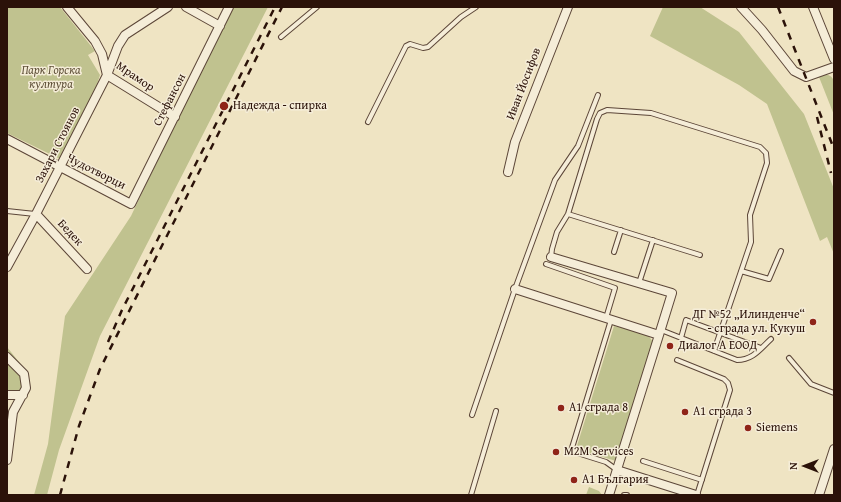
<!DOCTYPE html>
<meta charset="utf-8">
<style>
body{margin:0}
#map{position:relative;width:841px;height:502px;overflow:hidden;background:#efe4c3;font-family:"Gentium Book Plus",serif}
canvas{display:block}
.frame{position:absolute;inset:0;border:8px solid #2b1209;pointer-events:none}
.north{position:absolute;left:785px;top:446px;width:40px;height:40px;-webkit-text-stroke:3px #f5edd8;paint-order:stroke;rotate:270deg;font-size:11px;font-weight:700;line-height:16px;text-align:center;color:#2b1209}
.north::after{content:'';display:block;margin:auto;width:14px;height:18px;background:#2b1209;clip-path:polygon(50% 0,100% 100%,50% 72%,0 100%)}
</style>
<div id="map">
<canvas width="841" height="502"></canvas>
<div class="frame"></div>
<div class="north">N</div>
</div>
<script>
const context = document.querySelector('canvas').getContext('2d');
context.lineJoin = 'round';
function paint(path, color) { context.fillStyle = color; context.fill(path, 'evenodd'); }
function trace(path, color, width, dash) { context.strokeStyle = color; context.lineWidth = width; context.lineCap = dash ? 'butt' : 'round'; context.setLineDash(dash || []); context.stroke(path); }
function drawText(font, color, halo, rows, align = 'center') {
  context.font = font + ' "Gentium Book Plus",serif'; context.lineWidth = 3; context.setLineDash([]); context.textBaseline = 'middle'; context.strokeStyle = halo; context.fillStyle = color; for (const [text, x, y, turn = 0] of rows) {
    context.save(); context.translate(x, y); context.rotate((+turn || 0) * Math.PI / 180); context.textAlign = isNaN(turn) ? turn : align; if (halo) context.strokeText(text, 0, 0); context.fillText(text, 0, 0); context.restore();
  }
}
paint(new Path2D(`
 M7,7H60L95,51L88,55L100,75L96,88L60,159L7,133Z
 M231,7H268L100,336L59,450L47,495H34L48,444L65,316L131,216Z
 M663,7H700L739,32L804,114L834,189V254L827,237L820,241L767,104L739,85L650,36Z
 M824,74C829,75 832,76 834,81V115L819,77Z
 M614,326L647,334L654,343L616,461L576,449Z
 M7,347L27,372L30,384L24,396H7Z
 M589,487L599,491L602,495H586Z`), '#c0c28f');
const lane = new Path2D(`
 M281,37L317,7
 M368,122L406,46L410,44L423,48L428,47L461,17L476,7
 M7,211L35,214
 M568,214L700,255
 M614,252L621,230
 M551,257L552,249L557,232L568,214L597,119L600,113L607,110L651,113L760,147L766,153L767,163L750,215L751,242L714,351
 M546,264L615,288L606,318
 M741,271L769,279L781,251
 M639,283L653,240
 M611,320L571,451L606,462L617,470
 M661,330L737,360C753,360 760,349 771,339
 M681,338L686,320L761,348
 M789,358L811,384L834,393
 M677,360L724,379L728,383L730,390L697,495
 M472,415L515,289L555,180L578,146L598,95
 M643,461L702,480
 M471,495L496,411
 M624,495H627`);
const street = new Path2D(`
 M67,7L95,41L102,54L107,75L175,117
 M186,7L220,26
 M741,7L762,30L794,71L806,77L834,67
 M813,7L834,59
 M7,139L131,204L229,7
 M508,172L515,142L568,7
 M36,214L87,269
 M551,257L672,293L659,335
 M7,267L36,214L107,75L118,46L125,35L168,7
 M515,289L659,335L609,495
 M7,357L24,374L26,388L13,412L7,460
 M7,395H23
 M617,470L696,495
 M819,495L834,449`);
trace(lane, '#5c4638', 6);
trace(street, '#5c4638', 10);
trace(lane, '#f5edd8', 4);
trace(street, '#f5edd8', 8);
trace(new Path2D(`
 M778,7L834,149
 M817,117L831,173
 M108,342L122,310L275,7
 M60,495L79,426L100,369L282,7`), '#2b1209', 2.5, [7, 7]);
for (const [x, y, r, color] of [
 [224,106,5,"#8f2418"],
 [813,322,4,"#8f2418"],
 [670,346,4,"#8f2418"],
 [561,408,4,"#8f2418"],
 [685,412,4,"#8f2418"],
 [748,428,4,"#8f2418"],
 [556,452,4,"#8f2418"],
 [574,480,4,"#8f2418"]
]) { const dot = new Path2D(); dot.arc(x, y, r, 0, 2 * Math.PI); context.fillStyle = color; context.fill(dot); trace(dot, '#f5edd8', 1.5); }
drawText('italic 12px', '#5f5038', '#f5edd8', [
 ["Парк Горска",51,71],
 ["култура",51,85]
]);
drawText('12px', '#2b1209', '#f5edd8', [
 ["Мрамор",135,77,34],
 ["Иван Йосифов",524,84,-69],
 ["Стефансон",170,100,-63],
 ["Захари Стоянов",58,145,-63],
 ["Чудотворци",96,172,27],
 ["Бедек",70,233,47]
]);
drawText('12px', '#2b1209', '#f5edd8', [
 ["Надежда - спирка",233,106],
 ["ДГ №52 „Илинденче“",805,315,"right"],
 ["- сграда ул. Кукуш",805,329,"right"],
 ["Диалог А ЕООД",678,346],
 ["А1 сграда 8",569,408],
 ["А1 сграда 3",693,412],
 ["Siemens",756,428],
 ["M2M Services",564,452],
 ["А1 България",582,480]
], 'left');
</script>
